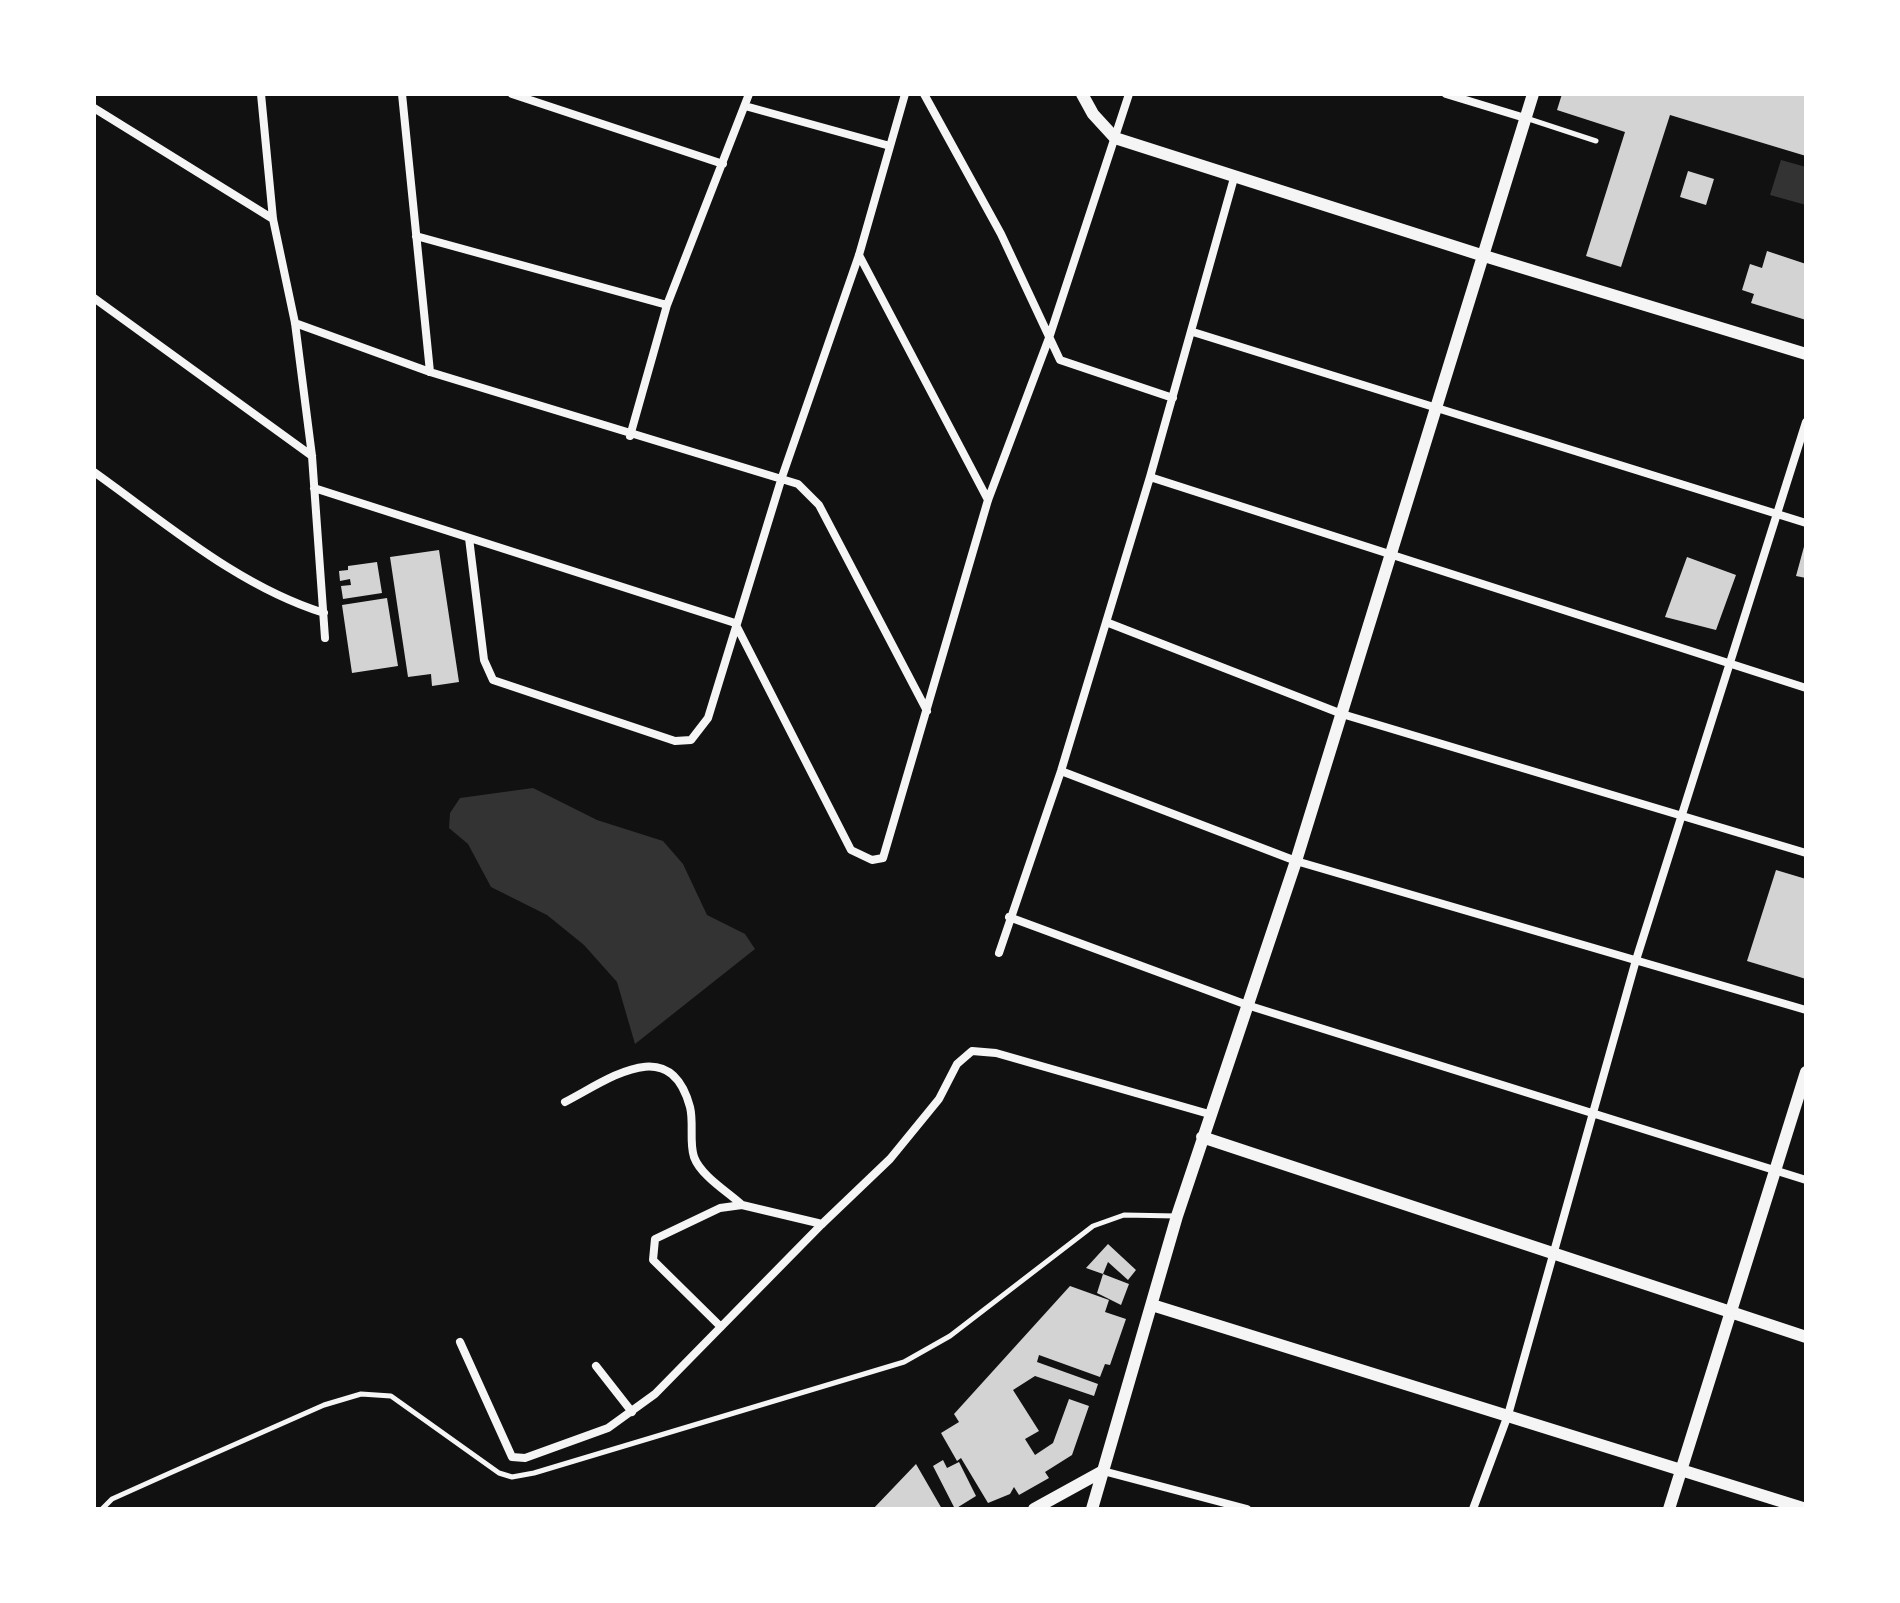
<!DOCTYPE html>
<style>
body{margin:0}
#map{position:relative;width:1900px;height:1603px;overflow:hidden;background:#111;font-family:"Zilla Slab",serif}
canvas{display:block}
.frame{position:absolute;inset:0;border:96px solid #fff;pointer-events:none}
</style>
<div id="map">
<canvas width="1900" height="1603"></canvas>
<div class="frame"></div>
</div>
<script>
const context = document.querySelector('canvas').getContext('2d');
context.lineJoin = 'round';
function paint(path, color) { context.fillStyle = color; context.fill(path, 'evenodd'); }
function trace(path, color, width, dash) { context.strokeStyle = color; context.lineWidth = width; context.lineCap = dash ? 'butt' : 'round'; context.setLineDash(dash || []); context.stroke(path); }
paint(new Path2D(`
 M1781,160L1806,167V205L1770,195Z
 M533,788L597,820L663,841L683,864L707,915L745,934L755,949L635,1044L617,982L584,945L547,915L491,887L468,844L449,828L450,813L460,798Z`), '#333');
paint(new Path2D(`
 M1562,94H1806V156L1670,115L1621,267L1586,256L1625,132L1557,110Z
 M1688,171L1714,179L1706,205L1680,197Z
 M1767,251L1806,264V320L1751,303L1754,294L1742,290L1750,264L1762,268Z
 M1805,543H1806V578L1796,576Z
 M439,550L459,682L432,686L431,674L408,677L390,557Z
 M1687,557L1736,575L1716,630L1665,617Z
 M377,562L382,593L343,599L341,586L351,585L350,579L340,581L339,571L348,570V566Z
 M387,598L398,666L352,673L342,605Z
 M1776,870L1806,879V979L1747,961Z
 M1108,1244L1136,1270L1128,1280L1108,1262L1103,1274L1086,1268Z
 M1103,1274L1129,1284L1121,1305L1097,1293Z
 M1070,1286L1109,1300L1105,1312L1126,1319L1110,1365L1105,1364L1100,1377L1039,1355L1037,1362L1098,1384L1094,1396L1035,1376L1013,1390L1039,1431L1025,1439L1035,1455L1053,1443L1069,1399L1089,1406L1072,1455L1045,1472L1049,1478L1019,1495L1014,1487L1010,1494L988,1503L961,1458L957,1461L941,1433L959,1422L954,1414Z
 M943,1460L947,1468L959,1462L976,1496L955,1509L933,1466Z
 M916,1464L942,1509H873Z`), '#d3d3d3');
trace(new Path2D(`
 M1526,118L1596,141
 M102,1509L112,1499L170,1473L324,1405L361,1394L391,1396L499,1473L512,1477L534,1473L904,1362L950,1336L1093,1226L1124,1215L1176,1216`), '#f5f5f5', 5);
trace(new Path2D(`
 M261,94L273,219L295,323L312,456L325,638
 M402,94L430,372
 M512,94L723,164
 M924,94L1001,234L1060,360L1173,398
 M1446,94L1525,118
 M745,106L890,146
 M94,108L273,219
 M416,236L667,305
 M859,255L988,500
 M94,298L312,456
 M295,323L430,372L798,484L819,505L927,711
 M1193,332L1806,523
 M630,436L667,305L749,94
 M94,472C167,524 238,586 324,613
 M1150,477L1806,688
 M314,488L735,623
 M469,538L484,660L493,680L675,741L691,740L708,718L782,477L859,255L905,94
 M1106,622L1342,714L1806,853
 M735,623L851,850L872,860L883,858L988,500L1049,338L1129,94
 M1061,771L1296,861L1806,1010
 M1009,917L1250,1006L1806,1180
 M999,953L1061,771L1150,477L1234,178
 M565,1102C608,1080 670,1032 690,1107C694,1123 689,1142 694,1157C701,1176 728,1192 742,1205
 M721,1327L653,1260L655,1239L720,1208L742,1205L822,1224
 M460,1342L512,1457L525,1458L608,1428L655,1394L822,1224L890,1159L939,1099L957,1064L972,1051L996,1053L1209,1114
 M596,1366L632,1412
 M1103,1471L1247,1509
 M1473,1509L1508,1415L1636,960L1806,422`), '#f5f5f5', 8);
trace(new Path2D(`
 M1082,94L1093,114L1115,138L1481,255L1806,354
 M1202,1137L1806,1337
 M1152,1305L1806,1509
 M1034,1509L1103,1471
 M1092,1509L1177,1216L1296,861L1533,94
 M1669,1509L1806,1072`), '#f5f5f5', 12);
</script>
